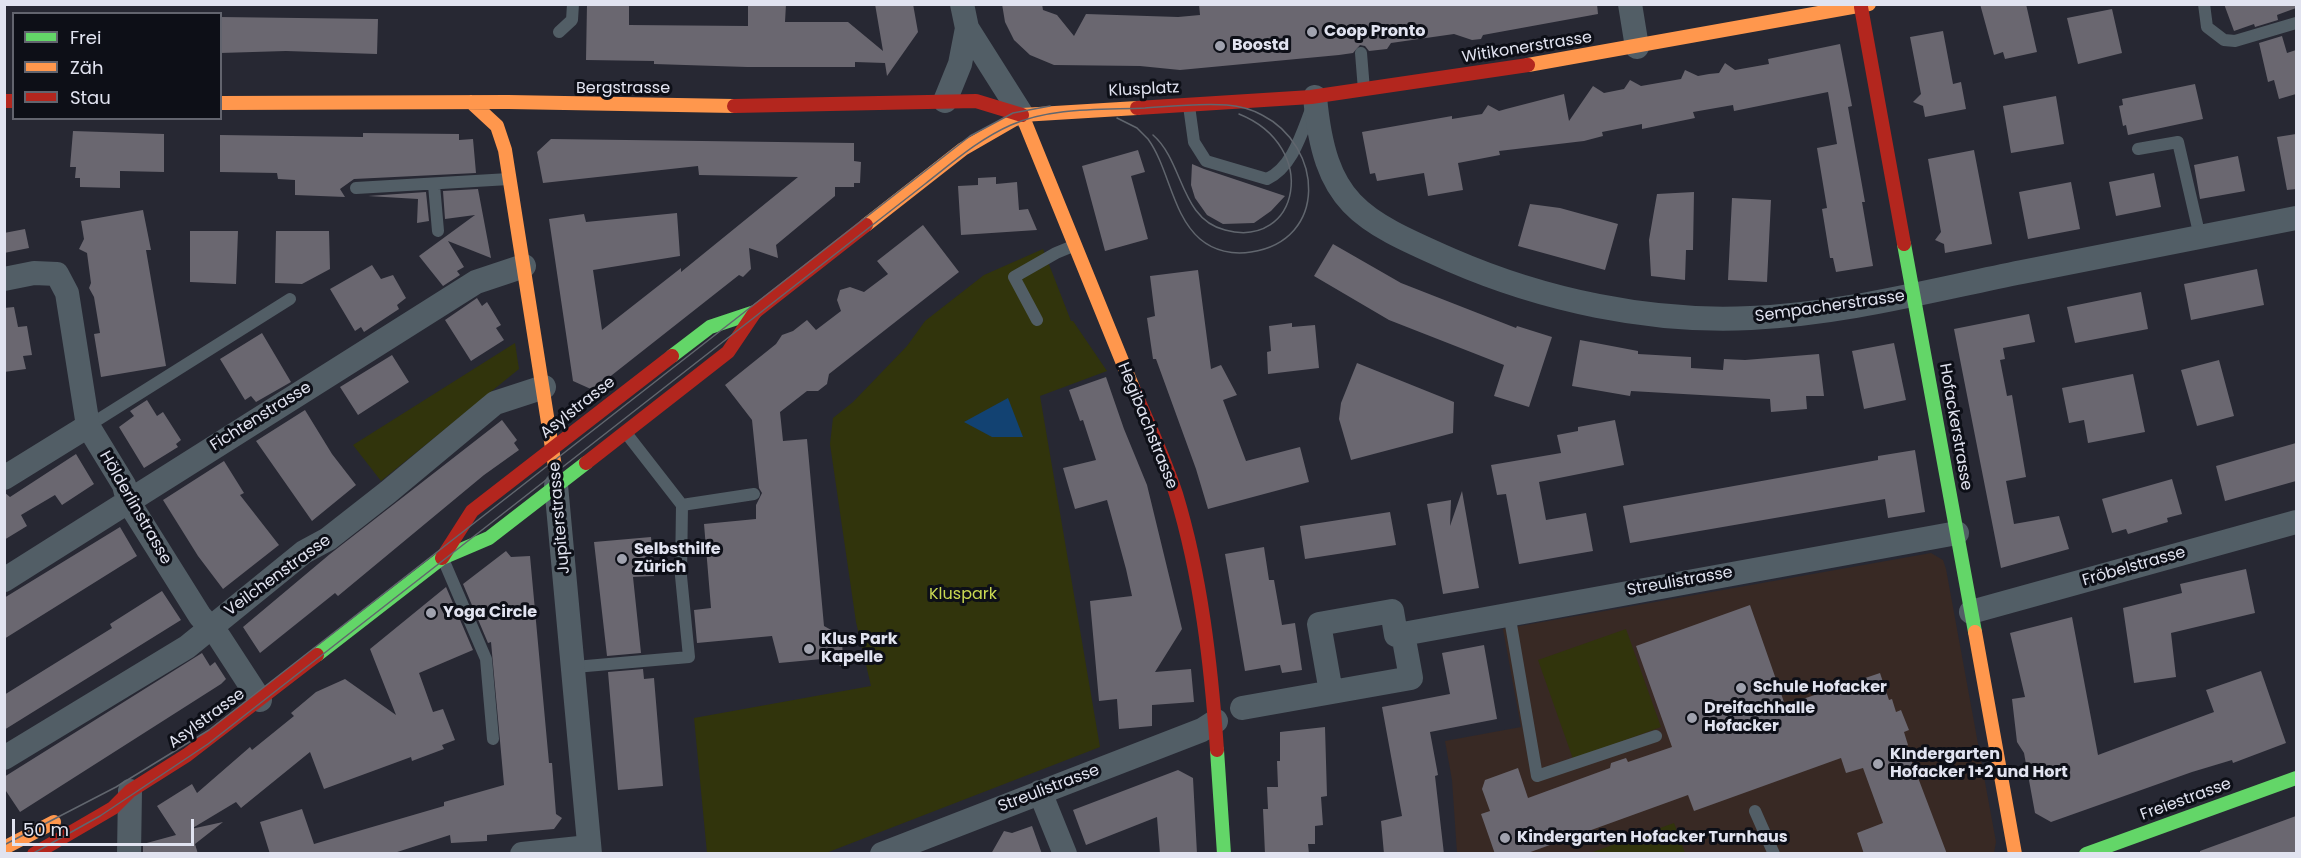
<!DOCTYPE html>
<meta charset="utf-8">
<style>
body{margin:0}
#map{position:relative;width:2301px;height:858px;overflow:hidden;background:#272833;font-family:Poppins,sans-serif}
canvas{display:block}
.frame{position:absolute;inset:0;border:6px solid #e1e3f0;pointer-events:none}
.legend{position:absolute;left:12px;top:12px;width:210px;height:108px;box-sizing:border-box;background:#0d0f17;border:2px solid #62646e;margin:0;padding:8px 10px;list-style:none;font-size:18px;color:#e1e3f0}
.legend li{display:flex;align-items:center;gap:12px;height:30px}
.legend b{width:30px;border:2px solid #62646e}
.scale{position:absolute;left:12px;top:819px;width:182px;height:27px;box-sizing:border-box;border:3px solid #e1e3f0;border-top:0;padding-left:8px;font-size:18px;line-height:21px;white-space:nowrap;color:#e1e3f0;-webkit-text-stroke:4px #0d0f17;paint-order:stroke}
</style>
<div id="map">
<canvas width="2301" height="858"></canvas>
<div class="frame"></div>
<ul class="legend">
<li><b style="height:8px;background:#63d668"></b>Frei</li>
<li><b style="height:8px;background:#ff974d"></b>Zäh</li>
<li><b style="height:8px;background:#b3261e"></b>Stau</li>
</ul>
<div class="scale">50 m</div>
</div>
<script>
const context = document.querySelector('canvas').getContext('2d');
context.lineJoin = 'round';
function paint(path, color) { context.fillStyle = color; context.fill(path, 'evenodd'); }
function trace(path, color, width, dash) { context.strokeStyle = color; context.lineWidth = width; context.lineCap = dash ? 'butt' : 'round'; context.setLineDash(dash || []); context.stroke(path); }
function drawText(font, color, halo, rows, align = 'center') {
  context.font = font + ' Poppins,sans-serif'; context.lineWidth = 6; context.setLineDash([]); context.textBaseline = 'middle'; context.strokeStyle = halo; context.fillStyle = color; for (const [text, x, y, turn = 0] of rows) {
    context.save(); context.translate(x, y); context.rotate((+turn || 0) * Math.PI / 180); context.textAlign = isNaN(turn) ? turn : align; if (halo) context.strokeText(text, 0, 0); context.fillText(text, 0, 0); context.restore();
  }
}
paint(new Path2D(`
 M1931,553L1943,560L1946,569L1996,842L1994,853H1457L1452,780L1445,741L1521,727L1503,629Z`), '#382924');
paint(new Path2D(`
 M1043,249L1071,321H1073L1107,371L1040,396L1100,747L826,853H707L694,718L871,686L856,622L830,444L833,418L853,402L907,346L925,321L984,275Z
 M515,343L519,369L381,481L353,445Z
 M1626,629L1661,727L1573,759L1538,660Z
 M1674,823L1685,853H1590Z`), '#31340c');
paint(new Path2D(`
 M1008,398L1023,437H992L964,422Z`), '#124272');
paint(new Path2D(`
 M587,4H629V25L748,26V4H786L785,22H848L883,51L875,4H913L918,32L887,76L885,63L855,62V67H747L654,64V61L586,60Z
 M1002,4H1042L1043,10L1057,15L1074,36L1086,14L1178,17L1200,15L1199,4H1597L1598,14L1483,35L1481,39L1472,40L1454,34L1391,43L1387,49L1369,51L1365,46L1360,45L1353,53L1339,55L1180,70L1140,66L1054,65L1030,55L1014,40L1005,22Z
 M1980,4H2026L2037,52L2005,59L2003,52L1994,55Z
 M2224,4H2296V8L2277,15L2278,20L2255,27L2254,24L2234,31Z
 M2112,9L2122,53L2078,64L2067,18Z
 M220,17L378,19L377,54L286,51L220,53Z
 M1943,31L1953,84L1961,82L1966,109L1925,117L1923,106L1913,102L1921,94L1910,37Z
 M2282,36L2287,53L2296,50V94L2279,99L2274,80L2268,82L2259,43Z
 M1840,44L1852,106L1848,107L1865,202H1862L1873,266L1836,272L1833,258H1830L1822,209L1827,208L1817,148L1837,144L1828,92L1734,111L1733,105L1693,112L1695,118L1642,129V124L1602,132L1603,136L1584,141L1499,151L1500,155L1458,163L1463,190L1428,196L1424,173L1377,181L1375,173L1370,174L1362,132L1452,116V119L1482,114L1488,105L1499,111L1506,109L1564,94L1569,121L1593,86L1604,93L1624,89L1630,80L1641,86L1681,79L1685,70L1698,76L1709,74L1719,73L1725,63L1735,70L1769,64L1768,59Z
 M2195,84L2203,119L2128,135L2126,125L2123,126L2119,106L2123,105L2122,99Z
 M2056,96L2064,144L2011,153L2003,106Z
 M73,131L164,134V172L120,171V188L80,187V178H75L76,167H70Z
 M363,133L459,134V140L473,139L476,173L354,179L340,189L345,197L295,195V180L278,179L277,173L220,172V135L363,137Z
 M2296,134V189L2287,190L2277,137Z
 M551,139L854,143V161L861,162L860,183H854V187H835V196L776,245L778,258L749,248L751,269L743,277L739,275L593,390L573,381L549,219L584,214L586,222L677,213L680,256L593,270L602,330L681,268V272L798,177L699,175L698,166L543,183L537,152Z
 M1138,150L1145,172L1131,176L1148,239L1105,251L1082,166Z
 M1974,150L1992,244L1945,253L1944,244L1935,240L1941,232L1928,159Z
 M2238,156L2245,191L2200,199L2194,165Z
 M1192,164L1204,169L1285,196L1271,211L1254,223L1223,224L1207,215L1195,198L1191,185Z
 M2154,173L2161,207L2116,216L2109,182Z
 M996,177V184L1017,182L1019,210L1028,209L1037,230L961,235L958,186L978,185V178Z
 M2071,182L2080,229L2028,239L2019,192Z
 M478,189L491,258L448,241L464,267L457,271L460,275L443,286L419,256L475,215L445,219L443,191Z
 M426,192L429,221L417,223L418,199L368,196Z
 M1694,192L1693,250H1686L1685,280L1651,276L1649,240L1657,194Z
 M1732,198L1771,200L1767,282L1728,280Z
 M1530,204L1560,208L1618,224L1605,270L1518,246Z
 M143,210L151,250H146L166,366L101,377L94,334L100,333L94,297L89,288L91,283L87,253L79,249L84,239L81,221Z
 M923,225L959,272L829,374L827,384L818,391H807L780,412L783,441L807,439L824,626L842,636L843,667L822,657V659L779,663L772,636L697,643L694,610L711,608L704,524L756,519V505L762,493L759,488L752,420L725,385L776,344L782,335L793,331L807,320L816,330L841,311L837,300L840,290L850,287L864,292L888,274L877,261Z
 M25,229L29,248L4,253V233Z
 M190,231H238L236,284L190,282Z
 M276,231H329L330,269L302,284L275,283Z
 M1333,244L1401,283L1516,328L1517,326L1552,337L1529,407L1494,396L1504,365L1389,320L1314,276Z
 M372,265L381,279L393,275L406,298L397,305L399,309L364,332L361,327L355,331L330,289Z
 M2257,269L2264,305L2191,320L2184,284Z
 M1198,270L1211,369L1221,365L1237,395L1223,400L1246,461L1300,447L1309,482L1208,509L1196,469L1156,359H1153L1147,318L1155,316L1150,276Z
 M2141,292L2148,329L2075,343L2067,307Z
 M477,298L482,306L487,302L501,325L496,328L504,340L471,361L445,320Z
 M14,307L18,327L27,326L32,355L23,356L26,369L4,372V308Z
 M2029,314L2035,342L2003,348L2005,359L2000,360L2007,396L2012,395L2026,477L2006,481L2014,524L2059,516L2069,549L2001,568L1954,329Z
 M1292,323V327L1315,325L1319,368L1268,374L1267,352L1271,351L1269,326Z
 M262,333L291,382L256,402L251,396L245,400L220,359Z
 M1580,340L1638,351V354L1691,357V368L1723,370L1724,359L1745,360L1819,354L1824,396H1806L1807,409L1771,412L1770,399L1631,391L1630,396L1572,386Z
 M1894,343L1906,400L1864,409L1852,351Z
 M392,355L409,382L358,415L340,387Z
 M2219,360L2234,416L2197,426L2181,370Z
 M1357,363L1454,402L1453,433L1351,460L1339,419L1341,403Z
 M2133,374L2145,432L2088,443L2084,420L2069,423L2062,388Z
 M1106,377L1124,429L1147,485L1182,629L1155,672L1191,669L1194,702L1152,705V726L1119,729L1117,699L1099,701L1090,601L1132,596L1126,569L1107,500L1075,509L1063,468L1096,460L1083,420L1080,421L1069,390Z
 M147,400L157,416L163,412L181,440L176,444L178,447L144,468L119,427L134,416L130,411Z
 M305,410L332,454L356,485L312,521L256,441Z
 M502,420L517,440L514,443L519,450L484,475L338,596L335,593L260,653L243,627L330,554Z
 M1615,420L1624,465L1539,482L1546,520L1586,513L1593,551L1519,564L1506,494L1497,495L1491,465L1561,453L1557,435L1578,431V427Z
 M2296,443V481L2225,501L2216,466Z
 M1915,450L1925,512L1888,518L1885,499L1630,543L1623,506L1878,460V456Z
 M76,454L94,484L62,505L55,495L21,515L27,526L4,540V492L10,497Z
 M224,461L244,493L240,495L279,545L223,589L198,556L163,500Z
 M2172,479L2182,514L2167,518L2168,522L2128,534L2126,529L2112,533L2102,499Z
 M1462,491L1479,588L1443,594L1427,504L1451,500L1450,526Z
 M1390,512L1396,545L1305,559L1300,526Z
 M120,527L137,556L4,639V598Z
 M651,537L654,576L633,577L641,653L607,656L594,542Z
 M1264,547L1269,580H1274L1282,625L1295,623L1302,670L1282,673L1280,665L1245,671L1225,554Z
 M506,551L511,557L530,556L549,763H552L556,814L562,818L554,829L487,835V841L451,843L450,835L391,854H270L260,822L302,809L314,844L444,806V802L504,785L491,642L488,643L463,584Z
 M2246,569L2255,613L2171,633L2176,677L2134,683L2123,608L2182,593L2180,584Z
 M446,587L473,650L419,673L433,712L443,709L455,740L442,745L444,749L412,761L411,757L324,789L310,752L241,808L236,802L191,829L223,822L195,844L198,854H143V844L176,835L157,806L192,784L197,793L250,747L252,750L294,716L291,713L316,692L345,679L396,715L370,649Z
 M162,591L181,620L4,730V695L112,628L110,624Z
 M1750,605L1785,705L1880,673L1889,700L1892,699L1896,712L1901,710L1909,730L1904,732L1908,745L1906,746L1947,854H1864L1857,833L1883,823L1863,768L1846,773L1841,758L1694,811L1688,795L1525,854H1495L1481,814L1490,811L1482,789L1485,780L1518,768L1528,798L1610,768L1611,763L1626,758L1628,762L1672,747L1636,646Z
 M2072,617L2098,755L2214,712L2206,690L2261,671L2286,743L2233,763L2232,760L2192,772L2051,822L2035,813L2024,753L2017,742L2012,699L2025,697L2010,633Z
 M1484,645L1497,719L1430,732L1438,775L1435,776L1444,854H1384L1381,821L1402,816L1382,707L1450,694L1442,653Z
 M202,653L210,666L215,662L226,679L221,684L20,812L4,788V777Z
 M643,669L644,679L654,678L663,786L618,790L608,672Z
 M1325,727L1327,796L1321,797L1323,825L1315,826V844H1308L1309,854H1265L1263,809H1268L1267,787H1278L1277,761H1280V732Z
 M1178,770L1193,778L1197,854H1160L1157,817L1086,845L1073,810Z
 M2296,816V854H2200V851Z
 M1032,826L1042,854H991L1004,831L1012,833Z`), '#6a6770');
trace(new Path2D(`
 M2204,4L2207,27L2224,40L2235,41L2296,23
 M559,32L572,20L573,4
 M1361,53L1364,90
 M1189,106L1194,142L1206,161L1267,179C1293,167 1302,132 1312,107
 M2138,149L2178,142L2200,237
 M434,185L438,231
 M356,188L509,179
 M1037,320L1014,277L1056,253L1073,246
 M88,426L290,299
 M626,433L682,505L754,494
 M443,559L486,659L493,739
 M1509,613L1537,776L1656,736
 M575,667L689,657L681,576L682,505
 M1755,811L1774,854`), '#525e66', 12);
trace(new Path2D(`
 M962,4L967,28L1022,115
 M1630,4L1637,47
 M1315,97C1325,204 1358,219 1451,260C1543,300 1650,323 1751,318C1843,314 1932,290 2022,272C2113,254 2205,236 2296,218
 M945,101L960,64L967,28
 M4,279L34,273L57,274L67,293L88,426L124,485L128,501L200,616L219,637L260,700
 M4,478L88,426
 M556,485L590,854
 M4,580L476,282L524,266
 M1971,612L2296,522
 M1331,692L1319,624L1392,611L1396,635L1403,634
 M1242,708L1411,678L1403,634L1957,533
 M4,758L187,647L304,552L328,539L388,492L495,403L544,387
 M1040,792L1065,854
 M129,854L130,791
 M522,854L589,847
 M882,854L1202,730L1216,721`), '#525e66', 24);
trace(new Path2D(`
 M1904,244L1975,632
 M672,356L710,327L755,312
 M317,655L442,558L489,538L586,463
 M1217,750L1224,854
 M2086,854L2296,778`), '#63d668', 14);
trace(new Path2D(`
 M1528,65L1869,4
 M471,102L497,126L505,150L555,467
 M220,103L508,102L734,106
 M1022,115L1133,388
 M866,225L963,149L1022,115L1137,108
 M1975,632L2015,854
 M4,848L54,822`), '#ff974d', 14);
trace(new Path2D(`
 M1861,7L1904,244
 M4,101H14
 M734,106L976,101L1022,115
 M1137,108L1311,97L1528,65
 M1133,388C1148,423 1164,457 1176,494C1201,576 1211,664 1217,750
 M586,463L728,352L755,312L866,225
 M442,558L472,511L672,356
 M34,854L113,808L130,791L187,755L317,655`), '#b3261e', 14);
trace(new Path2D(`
 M1153,135C1184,162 1180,219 1225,230C1299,250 1321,147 1239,114
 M4,845L116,787L209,730L970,136L1013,113L1050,106
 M32,854L100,816L208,744L925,184C952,163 979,139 1011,125C1052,107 1101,110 1145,108C1172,106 1200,103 1227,105C1239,106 1251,109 1262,115C1323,146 1329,240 1251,252C1233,255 1214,251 1200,239C1172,215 1169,168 1148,139L1137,128L1117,118`), '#61666e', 1.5);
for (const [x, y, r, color] of [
 [1312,32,6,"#a0a2ae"],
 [1220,46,6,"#a0a2ae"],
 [622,559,6,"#a0a2ae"],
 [431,613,6,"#a0a2ae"],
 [809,649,6,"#a0a2ae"],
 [1741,688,6,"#a0a2ae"],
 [1692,718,6,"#a0a2ae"],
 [1878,764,6,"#a0a2ae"],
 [1505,838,6,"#a0a2ae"]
]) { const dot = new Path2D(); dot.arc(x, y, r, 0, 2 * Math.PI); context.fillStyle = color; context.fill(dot); trace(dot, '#0d0f17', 2); }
drawText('bold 16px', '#e1e3f0', '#0d0f17', [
 ["Coop Pronto",1324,32],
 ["Boostd",1232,46],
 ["Selbsthilfe",634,550],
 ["Zürich",634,568],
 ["Yoga Circle",443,613],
 ["Klus Park",821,640],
 ["Kapelle",821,658],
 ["Schule Hofacker",1753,688],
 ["Dreifachhalle",1704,709],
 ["Hofacker",1704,727],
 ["KIndergarten",1890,755],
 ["Hofacker 1+2 und Hort",1890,773],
 ["Kindergarten Hofacker Turnhaus",1517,838]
], 'left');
drawText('16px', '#e1e3f0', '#0d0f17', [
 ["Witikonerstrasse",1527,48,-9],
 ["Bergstrasse",623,89],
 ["Klusplatz",1144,90,-3],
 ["Sempacherstrasse",1830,307,-8],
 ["Asylstrasse",578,408,-38],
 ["Fichtenstrasse",261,417,-32],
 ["Hegibachstrasse",1147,426,68],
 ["Hofackerstrasse",1955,427,80],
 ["Hölderlinstrasse",135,508,60],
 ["Jupiterstrasse",560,518,-95],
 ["Fröbelstrasse",2134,567,-16],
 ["Veilchenstrasse",278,576,-36],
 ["Streulistrasse",1680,582,-10],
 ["Asylstrasse",207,719,-36],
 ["Streulistrasse",1049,789,-21],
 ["Freiestrasse",2186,800,-20]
]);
drawText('16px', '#c9d852', '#0d0f17', [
 ["Kluspark",963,595]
]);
</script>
